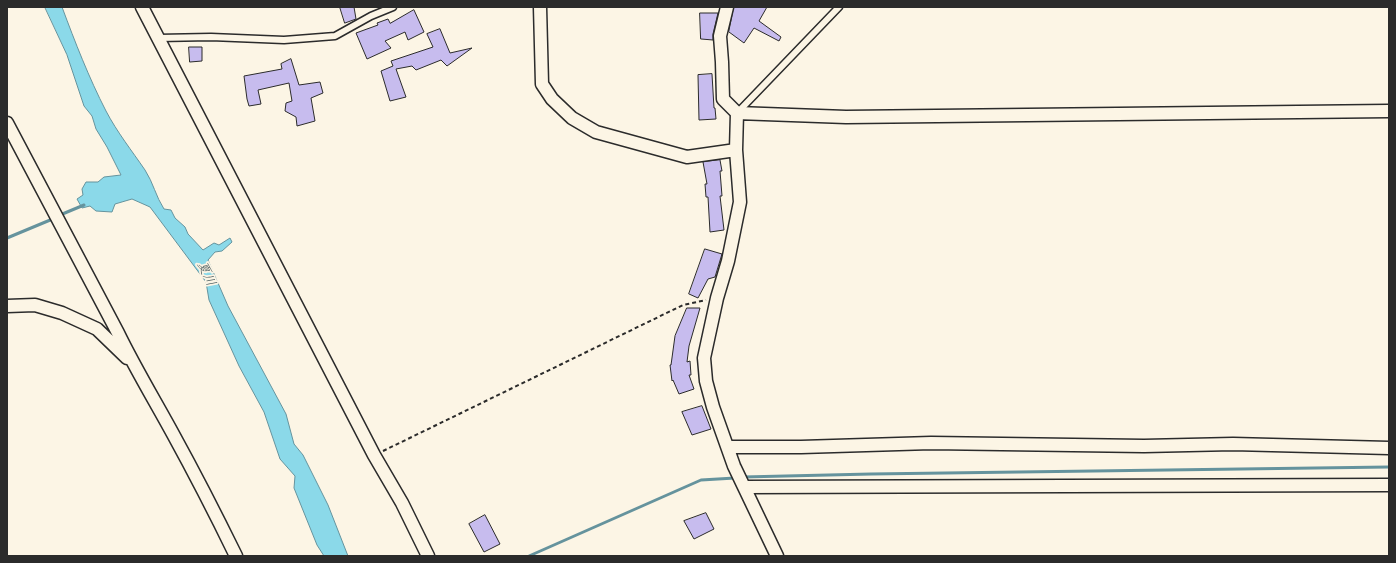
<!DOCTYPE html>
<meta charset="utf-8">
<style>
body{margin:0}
#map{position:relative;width:1396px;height:563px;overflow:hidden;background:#fcf5e5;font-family:Sriracha,sans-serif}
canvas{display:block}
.frame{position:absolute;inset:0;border:8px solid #2b2b2b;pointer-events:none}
</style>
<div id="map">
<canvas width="1396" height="563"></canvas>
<div class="frame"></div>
</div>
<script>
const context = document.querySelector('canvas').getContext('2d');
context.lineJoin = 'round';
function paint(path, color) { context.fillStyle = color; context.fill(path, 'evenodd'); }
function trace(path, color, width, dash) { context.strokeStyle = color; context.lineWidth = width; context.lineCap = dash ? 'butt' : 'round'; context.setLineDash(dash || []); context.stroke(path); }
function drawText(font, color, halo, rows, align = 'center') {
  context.font = font + ' Sriracha,"Klee One",sans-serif'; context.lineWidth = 3.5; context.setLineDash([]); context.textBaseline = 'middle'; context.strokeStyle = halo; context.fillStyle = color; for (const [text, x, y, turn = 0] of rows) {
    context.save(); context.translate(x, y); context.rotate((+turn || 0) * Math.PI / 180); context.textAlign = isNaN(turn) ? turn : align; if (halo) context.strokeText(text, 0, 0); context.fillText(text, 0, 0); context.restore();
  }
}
const water = new Path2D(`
 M45,7H62C75,42 89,78 106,111C117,132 132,151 145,170C153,182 156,197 164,209L171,210L175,218L185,227L188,234L203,250L214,243L219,245L230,238L232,242L222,251L215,252L208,260L228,306L286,414L294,444L303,455L328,505L348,556H324L317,545L294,488L295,476L280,459L264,412L239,366L209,300L206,282L150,207L132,199L115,204L112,212L96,211L90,206L82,208L77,199L83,195L82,189L86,182H98L104,177L121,175L107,147L96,129L92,116L84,106L67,55Z`);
paint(water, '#8bd9e9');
trace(water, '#65939d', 1);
trace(new Path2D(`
 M60,215L84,205
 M7,238L55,218
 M743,477L871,474L1389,467
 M529,556L701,480L735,478`), '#65939d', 3);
const building = new Path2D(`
 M340,7H354L356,19L345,23Z
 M734,7H767L759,21L781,37L779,41L754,28L744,43L729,32Z
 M414,10L424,32L408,40L405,32L385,41L391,48L367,59L356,33L378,25L377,23L388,19L390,23Z
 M700,13H718L713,34V40L701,39Z
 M440,29L450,53L472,48L447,66L441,60L416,70L412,66L396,69L406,97L390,101L381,71L393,66L391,61L433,47L427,34Z
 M189,47H202V61L190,62Z
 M291,59L299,85L320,82L323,93L311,98L315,121L297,126L296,117L285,111L286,103L292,101L289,83L258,90L261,104L249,106L247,99L244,76L282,69L281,64Z
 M712,74L714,108H715L716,119L699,120L698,75Z
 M720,160L722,171H720L722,196H720L724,230L710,232L708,197H706L705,184H707L703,162Z
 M705,249L722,254L715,277L708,279L698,298L689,294Z
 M687,308H700L689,346L687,362L690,361L691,375H689L694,389L679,394L673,380L672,381L670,365H671L675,336Z
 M702,406L711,429L692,435L682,412Z
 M706,513L714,529L694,539L684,521Z
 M485,515L500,544L484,552L469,524Z`);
paint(building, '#c7bcee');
trace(building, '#2b2b2b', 1);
const service = new Path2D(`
 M158,38L211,37L284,40L335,36L371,16L393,7
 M738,112L839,7`);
const minor = new Path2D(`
 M142,7L374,455L402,503L428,556
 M540,7L542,84L552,99L572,118L596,132L687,157L736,150
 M727,7L720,36L722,62L723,99L737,113L846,117L1389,111
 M737,113L736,150L740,202L728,261L717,298L704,358L706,381L713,407L734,466L777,556
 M7,123L118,333C135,368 155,401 173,434C195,474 216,515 236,556
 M7,306L35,305L62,313L97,329L127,358
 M728,447H801L931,443L1144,446L1233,444L1389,448
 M744,487L1389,485`);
trace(service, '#2b2b2b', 9);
trace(minor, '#2b2b2b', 15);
trace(new Path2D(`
 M383,451L683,305L706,300`), '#2b2b2b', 2, [4, 3]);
trace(service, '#fcf5e5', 6);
trace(minor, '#fcf5e5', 12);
drawText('italic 13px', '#43565a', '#fcf5e5', [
 ["夏川",206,274,65]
]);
</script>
